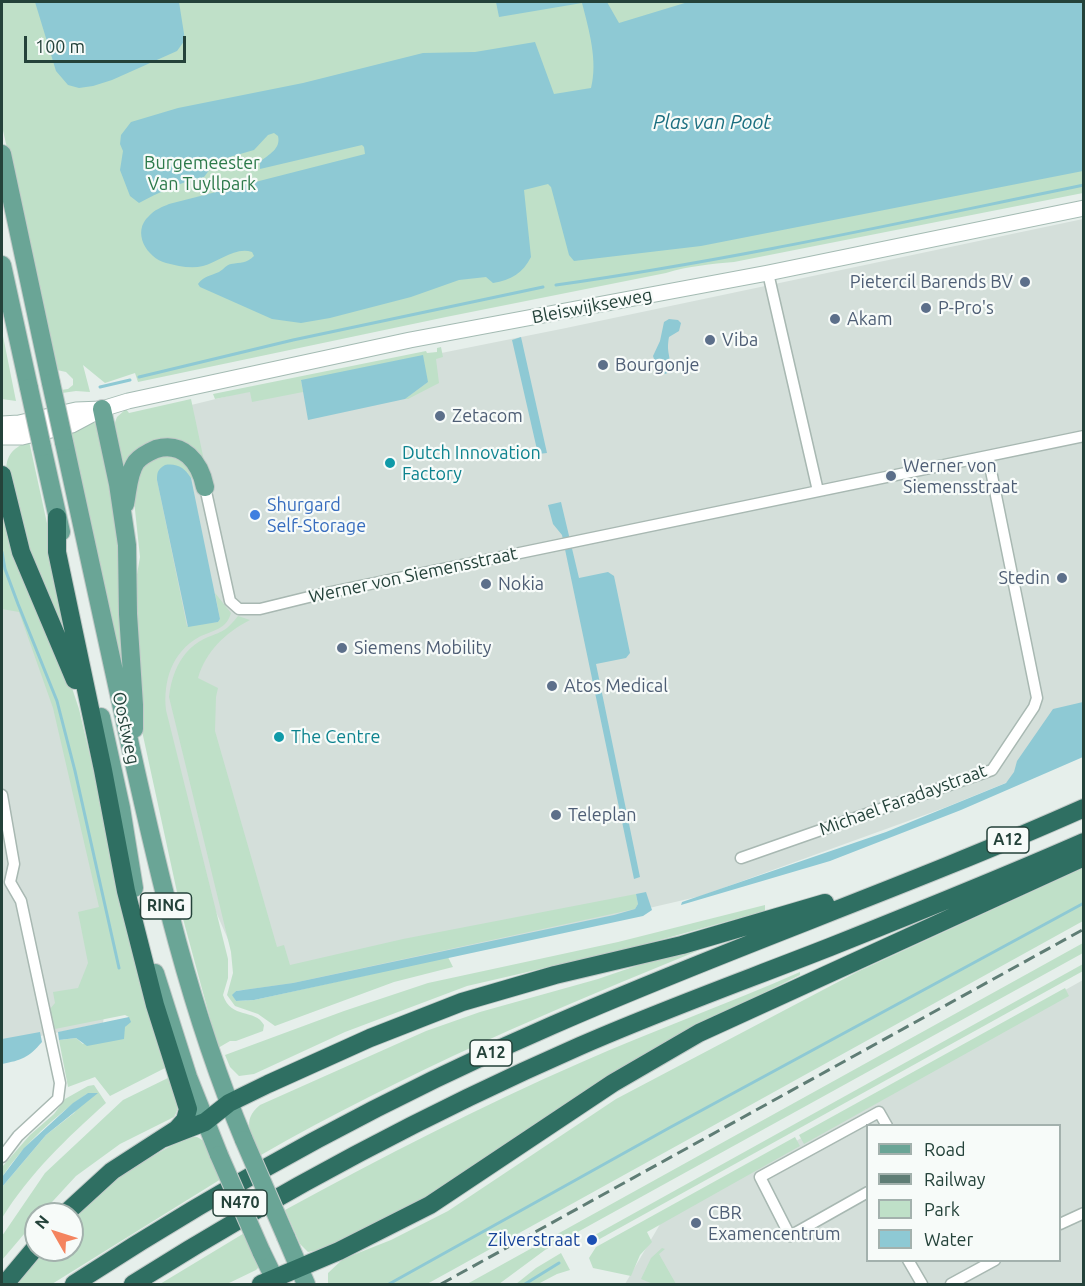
<!DOCTYPE html>
<style>
body{margin:0}
#map{position:relative;width:1085px;height:1286px;overflow:hidden;background:#e6efeb;font-family:Ubuntu,sans-serif}
canvas{display:block}
.frame{position:absolute;inset:0;border:3px solid #24423a;pointer-events:none}
.legend{position:absolute;left:866px;top:1124px;width:195px;height:138px;box-sizing:border-box;background:#f7fbf9;border:2px solid #a3b1ad;margin:0;padding:8px 10px;list-style:none;font-size:18px;color:#24423a}
.legend li{display:flex;align-items:center;gap:12px;height:30px}
.legend b{width:30px;border:2px solid #a3b1ad}
.north{position:absolute;left:24px;top:1202px;width:60px;height:60px;box-sizing:border-box;background:#f7fbf9;border:2px solid #a3b1ad;border-radius:50%;rotate:309deg;font-size:16px;font-weight:700;line-height:24px;text-align:center;color:#24423a}
.north::after{content:'';display:block;margin:auto;width:21px;height:27px;background:#f4845f;clip-path:polygon(50% 0,100% 100%,50% 72%,0 100%)}
.scale{position:absolute;left:24px;top:36px;width:162px;height:27px;box-sizing:border-box;border:3px solid #24423a;border-top:0;padding-left:8px;font-size:18px;line-height:21px;white-space:nowrap;color:#24423a;-webkit-text-stroke:4px #f7fbf9;paint-order:stroke}
</style>
<div id="map">
<canvas width="1085" height="1286"></canvas>
<div class="frame"></div>
<ul class="legend">
<li><b style="height:8px;background:#6aa596"></b>Road</li>
<li><b style="height:8px;background:#5f7d75"></b>Railway</li>
<li><b style="height:16px;background:#bfe0c8"></b>Park</li>
<li><b style="height:16px;background:#8ec9d4"></b>Water</li>
</ul>
<div class="north">N</div>
<div class="scale">100 m</div>
</div>
<script>
const context = document.querySelector('canvas').getContext('2d');
context.lineJoin = 'round';
function paint(path, color) { context.fillStyle = color; context.fill(path, 'evenodd'); }
function trace(path, color, width, dash) { context.strokeStyle = color; context.lineWidth = width; context.lineCap = dash ? 'butt' : 'round'; context.setLineDash(dash || []); context.stroke(path); }
function drawText(font, color, halo, rows, align = 'center') {
  context.font = font + ' Ubuntu,sans-serif'; context.lineWidth = 4.5; context.setLineDash([]); context.textBaseline = 'middle'; context.strokeStyle = halo; context.fillStyle = color; for (const [text, x, y, turn = 0] of rows) {
    context.save(); context.translate(x, y); context.rotate((+turn || 0) * Math.PI / 180); context.textAlign = isNaN(turn) ? turn : align; if (halo) context.strokeText(text, 0, 0); context.fillText(text, 0, 0); context.restore();
  }
}
paint(new Path2D(`
 M1083,219V748L1003,784L944,808L701,896L247,1001L238,962L194,862L156,697L130,420L232,395L566,328Z
 M2,515L67,722L113,951L103,1023L2,1044Z
 M1083,980V1284H625L666,1214ZM868,1126H1060V1260H868Z`), '#d4dfda');
paint(new Path2D(`
 M2,2H1083V193L734,262C711,264 689,266 666,273L446,317L138,382L135,373L105,383L83,365L90,392L76,391L62,393L61,390L68,389L73,385V379L66,372L57,370L2,126Z
 M2,331L16,401L2,399Z
 M441,347L443,357L436,359L439,383L408,399H405L428,382L301,381L303,392L252,402L250,392L215,399L213,394L426,351L427,353L437,352V348Z
 M191,399L206,470L179,441L123,473L114,425L117,417L126,409L129,413Z
 M93,422L97,425L118,522L133,727L70,429Z
 M29,441L81,679L33,567L6,470C7,453 14,448 29,441Z
 M158,456H180L201,482L191,478L187,472L157,480L187,626L218,622L220,619L215,593L231,613C226,630 213,630 199,637C172,652 163,681 166,710L228,959V978L223,995C231,1020 255,1008 264,1025L263,1031L236,1041H230L218,1048L182,915L142,731L132,603L140,557L133,491L138,470Z
 M2,507L67,673L79,709L156,1036L160,1053L169,1066L110,1096L95,1077L68,1087L59,1040L76,1038L83,1044L125,1027L129,1017L125,1015L55,1029L50,1009L55,1003L53,992L78,988L88,963L78,912L99,907L53,708L19,612L2,609Z
 M238,616L250,620C225,633 206,651 198,678L218,688L216,697L215,731L277,947L284,945L290,965L403,939L636,894L638,904L635,909L293,983L236,991L233,995L236,1001L254,1000L448,957L453,967L394,982L275,1026L258,1014L235,1006L227,995L233,973L231,952L169,697C172,672 182,648 208,637C224,631 227,630 238,616Z
 M1083,868V921L427,1284H328V1273L343,1259L391,1240L448,1211L616,1099L857,972Z
 M765,905V911L627,949L467,986L345,1032L254,1074L239,1076L230,1067L225,1055L344,1011L428,983L618,942Z
 M1083,943V953L545,1250L499,1284H467Z
 M707,947C554,1009 404,1073 261,1155C252,1136 240,1121 260,1105L426,1031L480,1012L598,979L662,957Z
 M1083,964V971L596,1241L593,1236Z
 M800,972V975L697,1026L452,1184L401,1212L324,1249L308,1252L300,1244L285,1210C382,1157 481,1106 582,1062C654,1030 728,1004 800,972Z
 M1065,988L1069,996L804,1144L799,1135Z
 M172,1076C175,1090 183,1104 174,1117L120,1144L76,1176L41,1214H36V1220L2,1260V1236L45,1173L123,1100Z
 M94,1085L106,1103C67,1138 30,1173 2,1218V1187L46,1135L74,1113L88,1093C55,1116 24,1144 2,1177V1167L30,1135L54,1114L65,1099L88,1086Z
 M186,1137H197L204,1141L221,1179L52,1284H14L45,1250H72V1219L117,1177Z
 M795,1137L800,1146L647,1232L652,1242L640,1255L631,1276L593,1268L589,1258L596,1247Z
 M246,1232L260,1266L256,1270L227,1284H160Z
 M662,1248L665,1249L659,1254L676,1284H653L641,1279L651,1258Z
 M561,1253L570,1270L557,1274L538,1284H516L536,1268Z`), '#bfe0c8');
paint(new Path2D(`
 M35,2H179L185,40L177,51L112,80L93,86L79,88L68,85L56,71Z
 M496,2H607L619,23L688,2H1083V171L701,246L574,261L569,255L551,187L548,184L524,190L531,257C523,273 511,280 493,283L486,277L459,280L411,297L330,318L301,323L272,319L200,287L198,284C204,276 210,276 219,272C224,269 226,265 231,264C241,262 246,264 254,256L252,252C236,246 218,262 203,266C191,269 178,266 166,263C147,258 131,232 149,216C154,210 162,207 169,204L365,154L364,147L362,145L260,169V162C269,154 281,149 278,136L274,133L268,135L254,150L216,161L204,177C184,181 157,193 139,203L130,196L120,170L123,151L120,144L121,135L131,122L178,108L303,83L423,53L475,52L535,42L554,94L591,88C598,61 589,30 582,3L499,17Z
 M669,319L678,320L681,323L679,331L669,337C666,353 671,355 670,369L666,374L658,371L653,356L660,341L664,322Z
 M521,337L547,453L538,454L512,340Z
 M423,355L428,382L405,399L308,420L301,380Z
 M165,465C177,463 185,468 191,478L220,619L218,622L188,627L157,480C157,472 158,469 165,465Z
 M561,502L579,578L608,572L614,576L630,653L626,658L596,664L640,877L634,879L562,535L553,524L548,505Z
 M1083,702V757L961,810L830,861L681,905L682,902L886,832L1006,783L1014,772L1017,761L1053,709Z
 M646,892L652,910L643,916L254,1000L236,1001L232,995L236,991L293,983L614,915L635,909L638,904L636,894Z
 M129,1017L131,1022L125,1027L124,1039L87,1046L76,1038L59,1040L58,1032Z
 M40,1032L42,1042C28,1058 22,1060 2,1064V1039Z
 M88,1093H98L46,1135L2,1187V1177L24,1148L73,1103Z`), '#8ec9d4');
trace(new Path2D(`
 M556,285C733,260 908,221 1084,185
 M139,377L293,340L543,287
 M100,387L130,380
 M2,552L5,569L18,604L57,701L75,771L119,968
 M389,1284L669,1128L1084,903
 M525,1284L559,1263`), '#8ec9d4', 3);
const street = new Path2D(`
 M768,273L818,491
 M205,487L230,601L239,609H260L317,595L1084,436
 M2,795L14,864L10,882L21,901L60,1083L58,1099L18,1136L2,1157
 M741,858L992,770L1034,707L1037,698L988,456
 M868,1192L790,1236L760,1177L879,1112L887,1126
 M1060,1224L1084,1213
 M908,1260L922,1284
 M951,1284L995,1260`);
const secondary = new Path2D(`
 M2,424L19,423L76,410L102,409
 M2,437H22L72,425L102,409L128,401L410,340L768,273L1084,208`);
const primary = new Path2D(`
 M2,154L51,383
 M2,265L29,388
 M102,409L118,484L127,545L128,614L134,705V729
 M64,442C85,541 107,640 129,740C159,876 190,1011 244,1140
 M42,447L61,532
 M125,504C128,490 128,474 136,462C141,456 149,452 156,449C183,441 200,462 205,487
 M101,717L121,808L134,888
 M155,973L188,1077L219,1155
 M286,1237L306,1284
 M261,1251L277,1284`);
const highway = new Path2D(`
 M2,475L21,552L75,680
 M57,517V552L103,770L126,891L155,1005L188,1109L185,1120L177,1129L112,1171L65,1214
 M164,1138L205,1122L229,1103L268,1084L370,1038L462,1002L555,975L682,945L825,903
 M5,1284L36,1247
 M74,1284C226,1185 386,1097 553,1025C728,948 909,886 1084,808
 M133,1284C276,1194 425,1114 580,1046C662,1010 746,980 830,947C915,913 1000,879 1084,842
 M261,1284L339,1251L430,1205L613,1083L699,1033L1084,857`);
trace(street, '#a8b8b2', 13);
trace(secondary, '#a4bbb3', 17);
trace(primary, '#c2cac8', 20);
trace(highway, '#c2cac8', 20);
trace(street, '#fff', 10);
trace(secondary, '#fff', 15);
trace(primary, '#6aa596', 18);
trace(highway, '#2f6f62', 18);
trace(new Path2D(`
 M441,1284L1084,929`), '#5f7d75', 3, [12, 6]);
const primaryBridge = new Path2D(`
 M51,383L64,442
 M29,388L42,447
 M244,1140L286,1237
 M219,1155L261,1251`);
trace(primaryBridge, '#c2cac8', 20, []);
trace(primaryBridge, '#6aa596', 18);
for (const [x, y, r, color] of [
 [1025,282,6,"#5c6f8a"],
 [926,308,6,"#5c6f8a"],
 [835,319,6,"#5c6f8a"],
 [710,340,6,"#5c6f8a"],
 [603,365,6,"#5c6f8a"],
 [440,416,6,"#5c6f8a"],
 [390,463,6,"#0f9aa8"],
 [891,476,6,"#5c6f8a"],
 [255,515,6,"#3f7fe0"],
 [1062,578,6,"#5c6f8a"],
 [486,584,6,"#5c6f8a"],
 [342,648,6,"#5c6f8a"],
 [552,686,6,"#5c6f8a"],
 [279,737,6,"#0f9aa8"],
 [556,815,6,"#5c6f8a"],
 [696,1223,6,"#5c6f8a"],
 [592,1240,6,"#1a4fb4"]
]) { const dot = new Path2D(); dot.arc(x, y, r, 0, 2 * Math.PI); context.fillStyle = color; context.fill(dot); trace(dot, '#f7fbf9', 2); }
for (const [x, y, w] of [
 [1008,840,42],
 [166,906,51],
 [491,1053,42],
 [240,1203,54]
]) { const box = new Path2D(); box.roundRect(x - w / 2, y - 13, w, 26, 4.5); context.fillStyle = '#f7fbf9'; context.fill(box); trace(box, '#24423a', 1.5); }
drawText('bold 16px', '#24423a', null, [
 ["A12",1008,840],
 ["RING",166,906],
 ["A12",491,1053],
 ["N470",240,1203]
]);
drawText('18px', '#2d7a4b', '#f7fbf9', [
 ["Burgemeester",202,163],
 ["Van Tuyllpark",202,184]
]);
drawText('18px', '#4e5e75', '#f7fbf9', [
 ["Pietercil Barends BV",1013,282,"right"],
 ["P-Pro's",938,308],
 ["Akam",847,319],
 ["Viba",722,340],
 ["Bourgonje",615,365],
 ["Zetacom",452,416],
 ["Werner von",903,466],
 ["Siemensstraat",903,487],
 ["Stedin",1050,578,"right"],
 ["Nokia",498,584],
 ["Siemens Mobility",354,648],
 ["Atos Medical",564,686],
 ["Teleplan",568,815],
 ["CBR",708,1213],
 ["Examencentrum",708,1234]
], 'left');
drawText('18px', '#24423a', '#f7fbf9', [
 ["Bleiswijkseweg",592,306,-11],
 ["Werner von Siemensstraat",413,575,-12],
 ["Oostweg",126,728,78],
 ["Michael Faradaystraat",903,800,-20]
]);
drawText('18px', '#0d838f', '#f7fbf9', [
 ["Dutch Innovation",402,453],
 ["Factory",402,474],
 ["The Centre",291,737]
], 'left');
drawText('18px', '#366cbe', '#f7fbf9', [
 ["Shurgard",267,505],
 ["Self-Storage",267,526]
], 'left');
drawText('18px', '#164399', '#f7fbf9', [
 ["Zilverstraat",580,1240]
], 'right');
drawText('italic 20px', '#1c6f80', '#f7fbf9', [
 ["Plas van Poot",712,122]
]);
</script>
